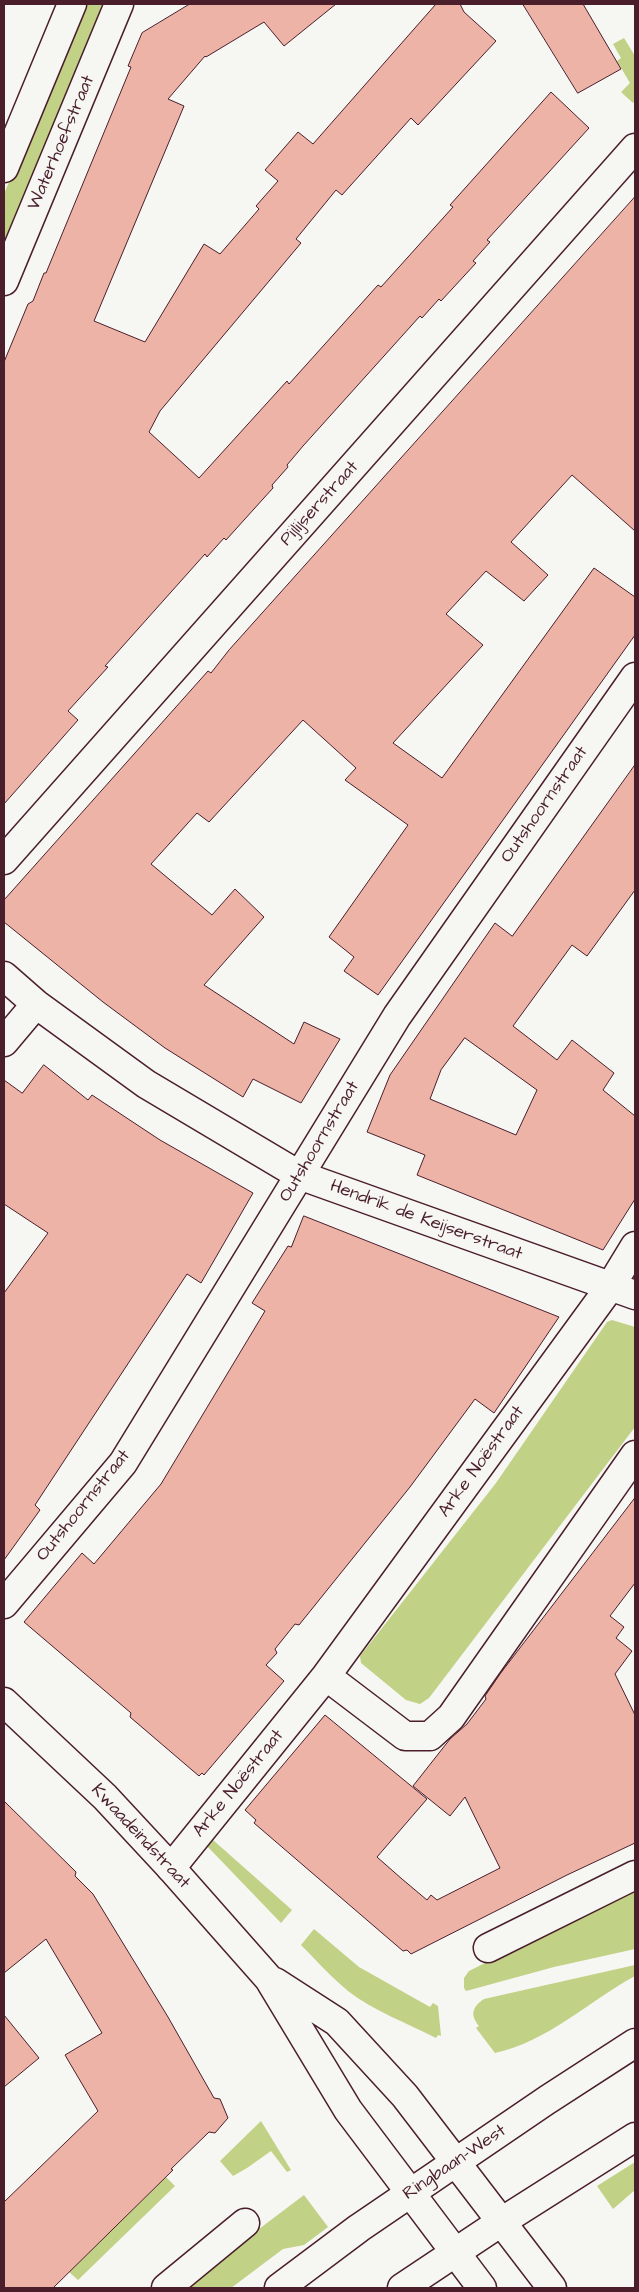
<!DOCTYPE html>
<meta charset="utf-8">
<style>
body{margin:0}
#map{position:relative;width:639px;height:2292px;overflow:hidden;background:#f6f6f2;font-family:"Architects Daughter",sans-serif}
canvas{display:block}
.frame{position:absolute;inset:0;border:5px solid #4a1f2b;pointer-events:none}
</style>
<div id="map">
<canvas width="639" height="2292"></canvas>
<div class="frame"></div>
</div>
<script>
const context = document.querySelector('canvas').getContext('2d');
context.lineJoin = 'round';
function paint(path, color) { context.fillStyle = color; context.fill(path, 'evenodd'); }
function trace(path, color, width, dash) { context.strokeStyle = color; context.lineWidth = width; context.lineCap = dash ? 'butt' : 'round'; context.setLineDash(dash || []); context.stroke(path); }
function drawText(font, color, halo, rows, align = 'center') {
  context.font = font + ' "Architects Daughter",sans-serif'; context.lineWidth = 4; context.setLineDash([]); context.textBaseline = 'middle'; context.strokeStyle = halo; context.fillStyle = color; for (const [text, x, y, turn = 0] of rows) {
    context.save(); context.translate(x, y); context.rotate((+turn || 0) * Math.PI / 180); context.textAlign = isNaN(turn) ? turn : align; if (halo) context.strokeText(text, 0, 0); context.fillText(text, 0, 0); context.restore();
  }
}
paint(new Path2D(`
 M83,4H102L88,44L4,251V194Z
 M624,38L635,56V100L633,103L621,92L630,83L617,61L621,58L613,44Z
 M612,1320L635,1327V1427L429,1698L420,1704L406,1700L361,1663L360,1656L496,1483L607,1322Z
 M213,1840L292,1910L281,1923L207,1846Z
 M633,1889H635V1949L554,1967L466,1991L464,1988V1978L469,1971Z
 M314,1929L359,1967L430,2007L433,2003L438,2006L441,2036L438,2035L436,2038C407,2023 374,2011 348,1991C331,1977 316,1960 301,1945Z
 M635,1965V1976C589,2001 547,2042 495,2053L476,2028L479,2026C470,2015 472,2007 484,1999Z
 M261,2121L291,2170L287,2172L271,2151L247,2168L233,2176L220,2161Z
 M635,2162V2190L613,2209L597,2186Z
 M166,2177L175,2186L78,2280L69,2272Z
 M304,2195L328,2227L304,2245L283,2249L231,2288H181Z`), '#c1d185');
const building = new Path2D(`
 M190,4H336L284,46L264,22L206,57L205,56L168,99L184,106L94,321L145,342L204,244L220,254L259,209L256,206L278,181L265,170L298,132L313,144L436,4H460L464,12L496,41L418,125L411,118L342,195L336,190L296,239L301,243L160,411L149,432L199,478L287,381L289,384L378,285L381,287L453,207L450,205L551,92L589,128L487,240L490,242L473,261L476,263L441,301L439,299L422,318L420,316L303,446L287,465L288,467L272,485L273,488L263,499L226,540L224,538L207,557L205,554L105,666L108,667L68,711L78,720L4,804V362L28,304L33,301L44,273H46L131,67L128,66L142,33Z
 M523,4H583L621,69L578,93Z
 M635,197V531L572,475L511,542L548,575L524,601L486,571L446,614L483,645L393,743L442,778L594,568L635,597V635L378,995L344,971L354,957L329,937L408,825L345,780L356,768L303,720L209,822L197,813L151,864L212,915L235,889L264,917L204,985L294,1044L304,1022L340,1039L301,1103L253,1079L243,1097L165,1048L103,1002L4,922V900L208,671L211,673L229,650Z
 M635,765V890L587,956L572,945L513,1026L557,1060L572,1040L614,1073L603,1090L635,1116V1199L603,1250L417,1175L425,1155L367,1132L390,1075L495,923L512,936ZM465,1038L537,1090L516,1135L430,1099L441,1070Z
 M44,1065L88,1100L92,1095L160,1140L253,1193L201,1283L187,1274L35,1505L40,1510L4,1560V1293L48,1233L4,1204V1080L22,1093Z
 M304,1216L559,1317L494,1413L475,1399L410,1487L299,1625L295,1624L275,1649L277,1653L266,1665L284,1681L204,1775L202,1773L199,1776L130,1717L131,1713L24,1622L82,1553L94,1564L161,1484L265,1311L252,1303L288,1246L291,1247Z
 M635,1498V1583L610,1616L624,1627L616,1638L632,1651L615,1674L635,1715V1843L567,1875L411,1954L407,1950L403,1951L254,1823L256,1820L245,1810L325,1715L427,1799L377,1857L402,1879L427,1900L431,1895L437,1900L500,1868L465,1797L450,1816L413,1786L450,1739L467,1724L486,1699L485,1696L500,1674Z
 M4,1801L76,1872L75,1876L93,1894L168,2017L214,2098L220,2099L228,2118L215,2133L209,2132L171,2169L173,2170L53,2288H4V2202L98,2111L65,2055L102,2033L46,1939L4,1973Z
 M4,2015L39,2058L4,2087Z`);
paint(building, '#edb3a7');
trace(building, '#4a1f2b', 1);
const street = new Path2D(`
 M4,168L72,4
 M4,281L119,4
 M4,860L635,148
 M4,976L36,1004L146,1084L299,1175L635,1295
 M4,1042L36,1004
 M4,1604L123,1463L397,1016L635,677
 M326,1676L405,1736H430L451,1717L635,1455
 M171,1868L326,1676L610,1287L635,1246
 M488,1948L635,1875
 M166,2288L245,2223`);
const secondary = new Path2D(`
 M4,1702L105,1797L171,1868L269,1979L348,2110L482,2288
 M275,1982L337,2022L405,2096L552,2288
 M279,2288L359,2228L547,2100L635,2043
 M402,2288L501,2222L635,2137`);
trace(street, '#4a1f2b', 31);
trace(secondary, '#4a1f2b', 31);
trace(street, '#f6f6f2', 28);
trace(secondary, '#f6f6f2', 28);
drawText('18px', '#4a1f2b', '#f6f6f2', [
 ["Waterhoefstraat",62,143,-67],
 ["Pijlijserstraat",320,504,-48],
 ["Outshoornstraat",545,805,-55],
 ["Outshoornstraat",320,1142,-59],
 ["Hendrik de Keijserstraat",426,1221,20],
 ["Arke Noëstraat",482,1462,-54],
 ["Outshoornstraat",84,1506,-51],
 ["Arke Noëstraat",239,1784,-51],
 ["Kwaadeindstraat",140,1837,47],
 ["Ringbaan-West",455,2163,-34]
]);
</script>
